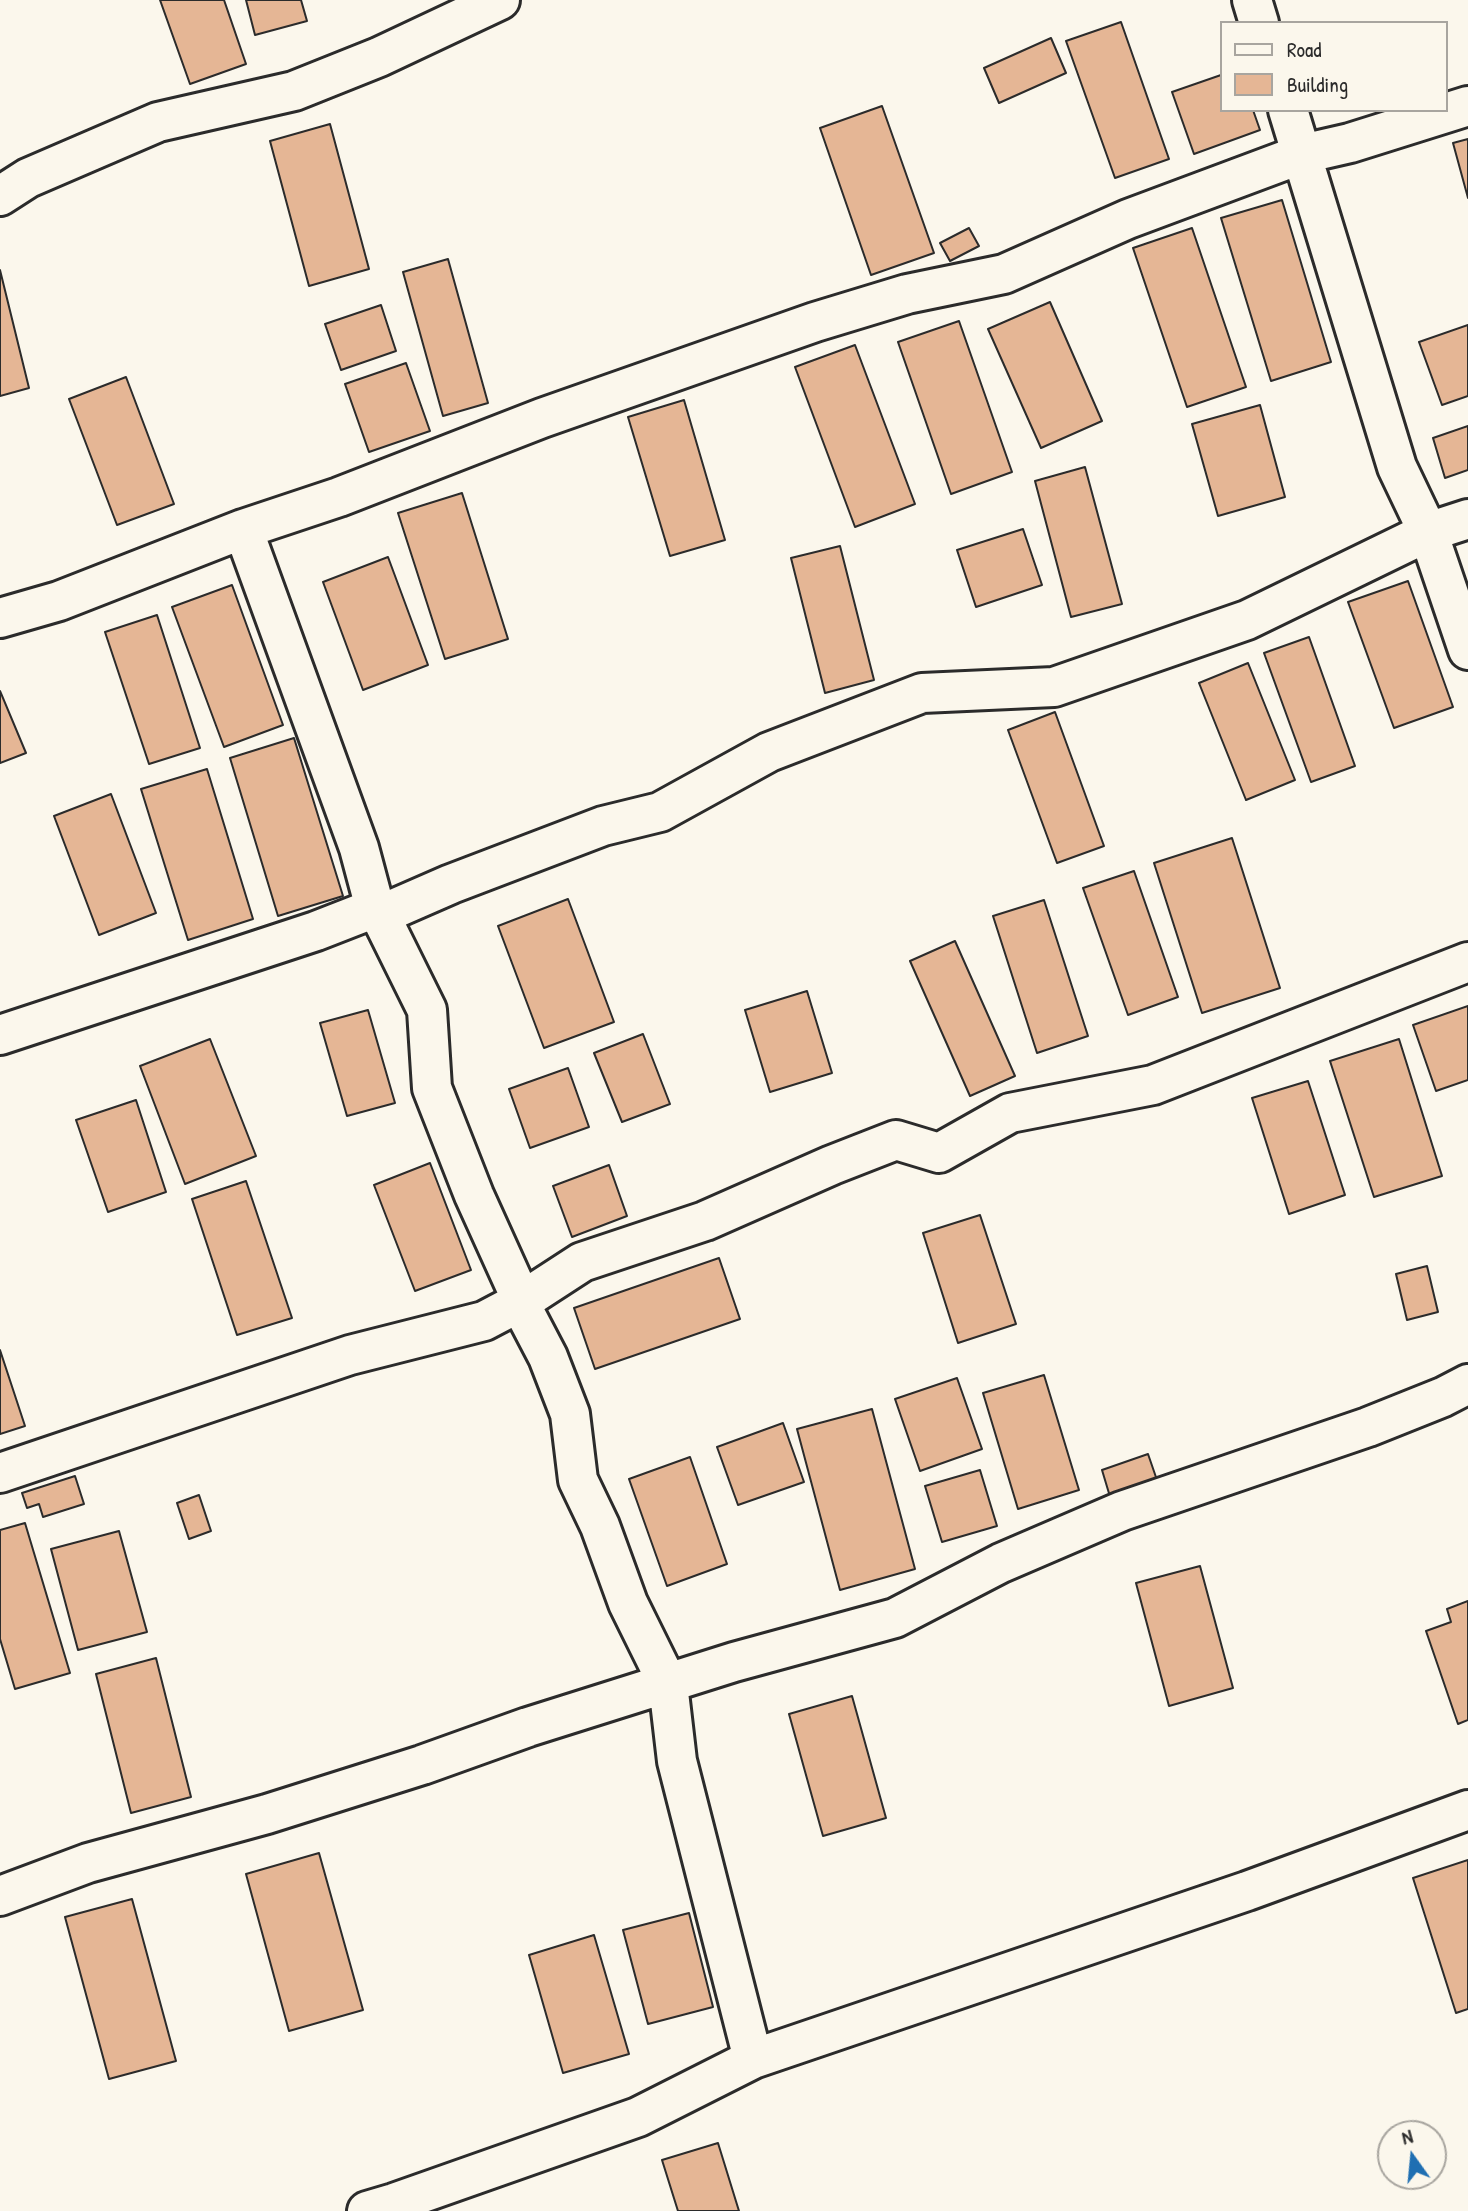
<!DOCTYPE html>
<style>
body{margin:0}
#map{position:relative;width:1468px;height:2211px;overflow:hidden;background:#fbf7ec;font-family:"Patrick Hand",sans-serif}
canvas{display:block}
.legend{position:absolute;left:1220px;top:21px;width:228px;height:91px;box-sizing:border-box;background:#fbf7ec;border:2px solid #a8a59f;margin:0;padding:9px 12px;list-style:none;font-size:21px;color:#2b2b2b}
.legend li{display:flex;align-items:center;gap:14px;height:35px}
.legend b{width:35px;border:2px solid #a8a59f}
.north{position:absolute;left:1377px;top:2120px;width:70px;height:70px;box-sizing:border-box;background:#fbf7ec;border:2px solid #a8a59f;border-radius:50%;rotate:345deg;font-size:19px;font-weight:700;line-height:28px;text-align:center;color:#2b2b2b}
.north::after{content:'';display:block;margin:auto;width:24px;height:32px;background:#1f6fb2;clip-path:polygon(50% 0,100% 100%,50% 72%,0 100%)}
</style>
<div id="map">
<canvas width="1468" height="2211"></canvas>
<ul class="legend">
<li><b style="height:9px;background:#fbf7ec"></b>Road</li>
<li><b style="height:19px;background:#e5b695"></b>Building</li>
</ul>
<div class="north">N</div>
</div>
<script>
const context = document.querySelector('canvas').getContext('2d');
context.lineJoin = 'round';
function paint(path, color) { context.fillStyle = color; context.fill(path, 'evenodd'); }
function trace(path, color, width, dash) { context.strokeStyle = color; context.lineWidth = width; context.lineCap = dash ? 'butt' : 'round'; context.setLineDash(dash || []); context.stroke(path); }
const building = new Path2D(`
 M160,0H224L246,64L190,84Z
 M246,0H301L307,21L255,35Z
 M1121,22L1169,159L1115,178L1066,41Z
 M1051,38L1066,73L999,103L984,68Z
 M1221,75V110H1253L1260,130L1194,154L1172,92Z
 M882,106L934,253L871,275L820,128Z
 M330,124L369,269L309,286L270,141Z
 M1468,139V198L1453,143Z
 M1282,200L1331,362L1271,381L1221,218Z
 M969,228L979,246L950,261L940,243Z
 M1192,228L1246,387L1187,407L1133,248Z
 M448,259L488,403L443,416L403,272Z
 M0,270L29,388L0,396Z
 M1050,302L1102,421L1041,448L988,329Z
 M381,305L396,351L341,370L325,324Z
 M959,321L1012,472L951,494L898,342Z
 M1468,325V396L1442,405L1419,342Z
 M855,345L915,504L855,527L795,367Z
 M406,363L430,431L369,452L345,384Z
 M126,377L174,504L117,525L69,399Z
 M684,400L725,540L670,556L628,417Z
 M1260,405L1285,497L1218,516L1192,424Z
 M1468,426V470L1445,478L1433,438Z
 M1085,467L1122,604L1071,617L1035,481Z
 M462,493L508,639L445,659L398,513Z
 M1023,529L1042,585L976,607L957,550Z
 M840,546L874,680L825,693L791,558Z
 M388,557L428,665L363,690L323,582Z
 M1408,581L1453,707L1394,728L1348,602Z
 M232,585L283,725L224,747L172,607Z
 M157,615L200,748L149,764L105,632Z
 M1309,637L1355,766L1311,782L1264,653Z
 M1248,663L1295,780L1246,800L1199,683Z
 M0,691L26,753L0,763Z
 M1055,712L1104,846L1057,863L1008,730Z
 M294,738L343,896L278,916L230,758Z
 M207,769L253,919L188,940L141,789Z
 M111,794L156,913L99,935L54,816Z
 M1232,838L1280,988L1202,1013L1154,863Z
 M1134,871L1178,997L1128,1015L1083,888Z
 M568,899L614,1022L544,1048L498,926Z
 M1044,900L1088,1036L1037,1053L993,916Z
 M955,941L1015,1076L970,1096L910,961Z
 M807,991L832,1073L770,1092L745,1010Z
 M1468,1006V1080L1436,1091L1413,1025Z
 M368,1010L395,1103L347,1116L320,1023Z
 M643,1034L670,1104L622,1122L594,1053Z
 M210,1039L256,1156L185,1184L140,1066Z
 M1399,1039L1442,1176L1374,1197L1330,1061Z
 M568,1068L589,1127L530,1148L509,1089Z
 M1308,1081L1345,1195L1289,1214L1252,1098Z
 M136,1100L166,1192L108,1212L76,1120Z
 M430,1163L471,1270L415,1291L374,1185Z
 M609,1165L627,1216L572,1237L553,1186Z
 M246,1181L292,1318L237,1335L192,1199Z
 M980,1215L1016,1324L958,1343L923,1233Z
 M719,1258L740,1319L595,1369L574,1308Z
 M1427,1266L1438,1312L1407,1320L1396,1274Z
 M0,1350L25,1426L0,1434Z
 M1044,1375L1079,1490L1018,1509L983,1393Z
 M957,1378L982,1449L920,1471L895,1399Z
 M872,1409L915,1569L840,1590L797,1429Z
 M783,1423L804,1482L738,1505L717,1447Z
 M1148,1454L1158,1483L1111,1500L1102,1470Z
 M690,1457L727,1564L667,1586L629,1479Z
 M980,1470L997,1526L942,1542L925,1486Z
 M75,1476L84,1504L43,1517L39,1504L27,1508L22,1493Z
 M199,1495L211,1531L189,1539L177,1503Z
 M25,1523L70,1673L15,1689L0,1639V1530Z
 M119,1531L147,1632L78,1650L51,1549Z
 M1200,1566L1233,1688L1169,1706L1136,1583Z
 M1468,1601V1720L1458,1724L1426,1631L1451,1622L1447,1609Z
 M156,1658L191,1797L131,1813L96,1674Z
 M852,1696L886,1818L823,1836L789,1714Z
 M319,1853L363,2010L289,2031L246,1874Z
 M1468,1860V2009L1456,2013L1413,1878Z
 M132,1899L176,2061L109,2079L65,1917Z
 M689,1913L713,2007L648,2024L623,1930Z
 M594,1935L629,2054L563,2073L529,1955Z
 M718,2143L739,2211H678L662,2160Z`);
paint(building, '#e5b695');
trace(building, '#2b2b2b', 2);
const minor = new Path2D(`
 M1252,0L1259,23
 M1288,110L1397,467L1428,532L1468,650
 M0,196L28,178L158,122L294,91L379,57L500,0
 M243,529L359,848L375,908
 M0,618L59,601L243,529L339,497L542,418L815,322L907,294L1004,274L1128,219L1302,154L1350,143L1468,106
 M380,915L427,1010L432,1088L474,1195L522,1301L525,1313L548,1357L570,1414L578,1480L600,1526L628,1603L668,1684L677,1761L753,2059
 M0,1035L316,931L375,908L380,915L451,884L603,826L660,812L769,752L922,693L1054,687L1247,620L1428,532L1468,519
 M0,1473L350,1355L484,1321L522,1301L582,1262L705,1221L832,1165L896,1140L939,1153L1010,1113L1153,1085L1468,962
 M0,1896L88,1863L267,1814L422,1765L528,1727L734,1662L895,1618L1001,1563L1122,1511L1368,1427L1443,1397L1468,1384
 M367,2211L394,2203L638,2117L753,2059L1247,1891L1468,1810`);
trace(minor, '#2b2b2b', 44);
trace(minor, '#fbf7ec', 38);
</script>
